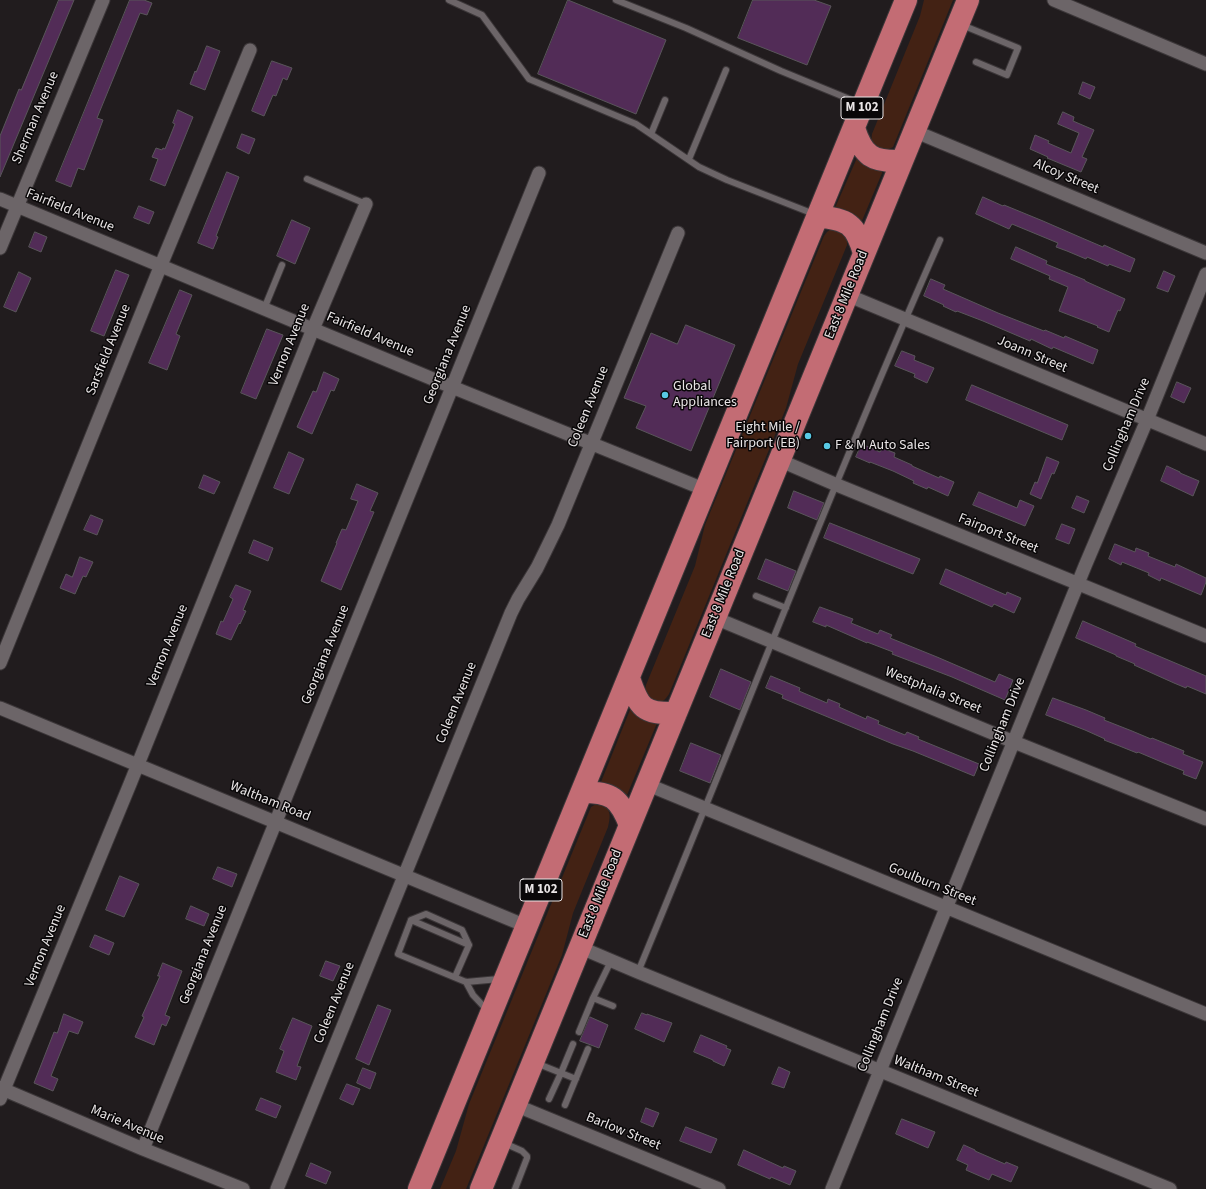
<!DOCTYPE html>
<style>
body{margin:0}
canvas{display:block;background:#211c1e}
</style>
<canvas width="1206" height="1189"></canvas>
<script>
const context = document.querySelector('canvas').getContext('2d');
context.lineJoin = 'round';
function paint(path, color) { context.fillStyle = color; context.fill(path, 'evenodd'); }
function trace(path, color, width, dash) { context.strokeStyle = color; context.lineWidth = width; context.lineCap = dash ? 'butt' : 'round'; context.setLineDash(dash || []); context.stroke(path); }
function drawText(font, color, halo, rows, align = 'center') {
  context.font = font + ' "Source Sans 3",sans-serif'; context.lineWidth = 3; context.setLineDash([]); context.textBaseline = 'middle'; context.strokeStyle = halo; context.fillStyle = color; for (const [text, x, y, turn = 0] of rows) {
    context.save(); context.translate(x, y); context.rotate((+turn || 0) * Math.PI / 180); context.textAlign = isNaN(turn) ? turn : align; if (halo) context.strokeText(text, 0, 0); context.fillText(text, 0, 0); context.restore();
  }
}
paint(new Path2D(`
 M924,0H953L893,147L885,151H881L871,143L872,134L920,16Z
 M857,158L882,171V173L861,223L835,208Z
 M831,229C841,227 848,235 847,245L798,364L786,408L669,694C665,700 663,702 656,703L646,695L645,690L646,685L695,566L705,525L824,236L827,232Z
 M631,709L657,723L627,795L619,789L602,784L601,782L630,710Z
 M598,803C611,807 611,815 608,827L573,913L562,955L466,1189H440L456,1151L469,1104L589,812L591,807Z`), '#432214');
const building = new Path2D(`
 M59,0H74L0,177V136L19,89L21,90Z
 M130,0H144L152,3L147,15L140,13L97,118L103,120L94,144L84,170L78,168L71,187L56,181Z
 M568,0L666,40L636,114L538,74Z
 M753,0H814L831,6L807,65L738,38Z
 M207,46L220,51L205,90L190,84L195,71L196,72Z
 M272,61L292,68L287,80L283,78L276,96L273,95L264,116L252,111Z
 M1083,82L1095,87L1090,99L1079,94Z
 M178,110L193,117L165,186L150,180L158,159L152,157L156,148L162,150L163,148L165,149L175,124L173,123Z
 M1063,112L1074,117L1073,121L1094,130L1082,157L1087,159L1081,172L1047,158L1048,157L1030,149L1035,135L1049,141L1048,143L1071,153L1079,133L1058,124Z
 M242,134L255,139L249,154L237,148Z
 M227,172L239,177L216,236L218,237L213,249L198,243Z
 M983,197L1003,206L1004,205L1043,221L1082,238L1103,247L1104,245L1135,259L1130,272L1109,264L1108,266L1087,257L1086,259L1067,251L1056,247L1058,243L1012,224L1009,229L976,214Z
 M139,206L154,212L149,224L134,218Z
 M292,220L310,228L295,264L277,256Z
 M35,232L47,237L41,252L29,247Z
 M1016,247L1047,261L1046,264L1085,280V281L1125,299L1120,311L1118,310L1109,332L1097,327L1098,326L1059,311L1068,287L1049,279L1050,276L1011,259Z
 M116,270L129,275L104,336L91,331Z
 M1164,271L1175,276L1168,292L1157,288Z
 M19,272L31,278L16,312L4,307Z
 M931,279L945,285L943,289L998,313L1044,331L1045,330L1064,338L1065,336L1098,350L1093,364L1053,347L1052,349L1031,339L1030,341L983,321L957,311L956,312L943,306L944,305L924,296Z
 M180,290L192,295L176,334L180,336L167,370L149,363Z
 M686,325L735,345L691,451L636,428L646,406L624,398L651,333L677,344Z
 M267,329L283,335L256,399L241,393Z
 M902,351L915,356L914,360L934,368L927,383L914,377L915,374L895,366Z
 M324,372L339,379L334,391L331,390L312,434L297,427L313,391L316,392Z
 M1177,382L1191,388L1184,403L1171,397Z
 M972,385L1068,425L1062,440L966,400Z
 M862,444L880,452L882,448L895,453L894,457L912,465V466L939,478L940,476L954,482L948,496L928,487L927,489L913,483L914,481L893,471L870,462V463L856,457Z
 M289,452L304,459L289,494L274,488Z
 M1047,457L1059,462L1054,474L1052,473L1041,499L1030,494L1035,482L1037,483Z
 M1167,466L1180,472V473L1199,481L1193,496L1161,481Z
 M204,475L220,482L214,494L199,488Z
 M357,484L378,493L370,511L374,512L341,590L321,581L337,543H336L342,529L346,530L358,501L351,499Z
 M794,491L824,503L817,520L788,508Z
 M979,492L1017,508L1020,500L1034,506L1025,526L973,505Z
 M1077,496L1089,501L1084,513L1072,508Z
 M91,515L103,520L97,535L84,530Z
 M830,523L920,559L913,574L824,538Z
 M1062,524L1075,529L1069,544L1056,539Z
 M254,540L273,548L268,561L249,553Z
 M1115,544L1135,552L1136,548L1149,553L1148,556L1175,567L1176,564L1206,578V582L1201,595L1161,578L1160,581L1148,575L1149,573L1122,562L1121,565L1109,559Z
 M80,557L93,562L86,577L83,576L75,594L60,588L66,574L72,577Z
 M766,559L796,571L788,591L758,579Z
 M946,569L1006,595L1007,592L1021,598L1014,613L994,604L992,607L940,584Z
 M236,585L251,591L243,610L246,611L240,624L239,623L231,640L216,634L221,621L223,622L233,599L230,597Z
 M820,607L853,619L851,623L878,634L880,630L892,635L890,638L937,657L995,682L999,674L1013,680L1005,700L952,677L892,654L893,652L867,642V643L826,625V627L813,622Z
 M1083,621L1136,644L1135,646L1206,676V694L1187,686L1186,688L1174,683L1134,665L1135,664L1116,656V655L1076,638Z
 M721,669L751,682L740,710L710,697Z
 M771,676L800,688L799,691L827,703L828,699L840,704L839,707L866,719L867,716L879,721L878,724L905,735L907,732L919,737L918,739L979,764L974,776L913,751L893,744L782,698L783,695L766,688Z
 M1053,698L1086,710L1105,718L1104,720L1132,731L1151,739L1152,738L1184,751L1183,754L1203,762L1196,779L1183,774L1184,771L1164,763L1138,752L1137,753L1117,745L1104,740L1105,739L1085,730L1046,715Z
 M691,743L721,755L710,783L680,771Z
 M218,867L237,874L232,887L213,879Z
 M120,876L139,884L124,917L106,910Z
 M191,906L209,914L204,926L186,919Z
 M95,935L114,943L109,955L90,947Z
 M326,961L340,966L333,981L320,976Z
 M163,963L182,971L165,1015L170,1017L166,1026L162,1024L154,1045L135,1037L144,1017L142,1016L160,976H158Z
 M378,1005L391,1010L369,1065L356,1059Z
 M642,1013L647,1015V1014L672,1023L664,1042L635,1029Z
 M64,1014L83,1022L78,1034L69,1031L51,1076L58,1079L53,1091L34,1083L54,1032L57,1033Z
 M590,1017L608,1025L599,1048L580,1041Z
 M293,1018L312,1026L297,1066L301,1067L296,1080L276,1072L284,1051L280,1049Z
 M701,1035L727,1046L726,1048L731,1050L724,1066L713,1061V1060L694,1052Z
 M779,1067L790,1072L784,1088L772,1084Z
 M363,1068L376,1073L370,1089L357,1083Z
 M347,1084L360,1089L353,1105L340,1099Z
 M261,1098L281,1106L276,1118L256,1110Z
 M646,1108L659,1113L653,1127L641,1122Z
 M902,1119L935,1132L928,1148L896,1134Z
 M686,1127L717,1139L711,1153L680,1141Z
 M964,1145L975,1150V1151L1005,1164L1006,1162L1018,1167L1011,1182L992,1174L989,1180L966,1170L968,1165L957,1160Z
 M744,1150L783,1168L784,1166L796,1171L790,1185L771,1177L770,1179L738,1165Z
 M311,1163L331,1172L326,1184L306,1176Z`);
paint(building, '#522c57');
trace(building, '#59555a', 1);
const service = new Path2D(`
 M449,0L482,15L529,79L636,124L699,167L727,180L814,214
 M616,0L686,28L781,71L859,103
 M962,25L1018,48L1007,75L976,62
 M651,134L665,100
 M689,159L726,70
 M307,179L366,204
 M264,309L282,265
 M756,596L786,608
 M411,920L426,914L462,930L469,945
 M638,972C739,728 833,482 940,240
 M455,977L469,945L411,920L398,954L466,982L499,979
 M466,982L473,995L488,1011
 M593,998L611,961
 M579,1032L593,998L613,1006
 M573,1044L561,1073L576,1079
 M536,1063L561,1073L549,1099
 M565,1105L588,1049
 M504,1143L522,1151L527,1156V1158L515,1189`);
const minor = new Path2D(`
 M1054,0L1206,64
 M914,131L1206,253
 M0,199L452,387L706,490
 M0,248L103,0
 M847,295L1206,444
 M779,460L837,485L1206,636
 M715,618L1014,742L1206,819
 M0,663L161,265L250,50
 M0,708L526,926
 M646,784L1206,1014
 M579,947L638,972L1170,1189
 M0,1088L143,1149L243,1189
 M0,1099L130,784L313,329L366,204
 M515,1105L719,1189
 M143,1149L539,173
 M277,1189L511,613L518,599L537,568L558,525L678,233
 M832,1189L1085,566L1147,420L1206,274`);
const trunk = new Path2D(`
 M854,128C863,156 872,162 901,161
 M818,216C848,220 855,223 864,253
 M629,678C639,708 643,714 676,713
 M582,792C612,792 619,798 630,825
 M419,1189L906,0
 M481,1189L968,0`);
trace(service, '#3c3739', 8);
trace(minor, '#3c3739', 15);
trace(trunk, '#3c3739', 24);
trace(service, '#6c6568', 6);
trace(minor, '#6c6568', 13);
trace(trunk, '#c36c74', 22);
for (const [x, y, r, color] of [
 [665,395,4,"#58c9e4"],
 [808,436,4,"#58c9e4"],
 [827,446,4,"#58c9e4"]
]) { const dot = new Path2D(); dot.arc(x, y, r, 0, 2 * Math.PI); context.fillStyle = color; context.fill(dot); trace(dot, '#090708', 1.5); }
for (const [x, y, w] of [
 [862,108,42],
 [541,890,42]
]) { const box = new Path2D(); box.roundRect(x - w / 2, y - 11, w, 22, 3); context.fillStyle = '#090708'; context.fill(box); trace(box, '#e9e5e6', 1); }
drawText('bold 13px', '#e9e5e6', null, [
 ["M 102",862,108],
 ["M 102",541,890]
]);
drawText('14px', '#e9e5e6', '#090708', [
 ["Sherman Avenue",36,118,-67],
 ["Alcoy Street",1066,177,23],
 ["Fairfield Avenue",70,211,22],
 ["East 8 Mile Road",847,295,-68],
 ["Fairfield Avenue",370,335,23],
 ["Vernon Avenue",290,345,-68],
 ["Sarsfield Avenue",109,350,-68],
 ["Georgiana Avenue",448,355,-68],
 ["Joann Street",1032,355,23],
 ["Coleen Avenue",589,407,-68],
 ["Collingham Drive",1127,425,-67],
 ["Fairport Street",998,534,22],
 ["East 8 Mile Road",724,594,-68],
 ["Vernon Avenue",168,646,-68],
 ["Georgiana Avenue",326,655,-68],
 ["Westphalia Street",933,691,22],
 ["Coleen Avenue",457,703,-68],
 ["Collingham Drive",1003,725,-68],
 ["Waltham Road",270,802,22],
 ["Goulburn Street",932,885,22],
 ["East 8 Mile Road",601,894,-68],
 ["Vernon Avenue",46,946,-68],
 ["Georgiana Avenue",204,955,-68],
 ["Coleen Avenue",335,1003,-68],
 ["Collingham Drive",881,1025,-68],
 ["Waltham Street",936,1077,22],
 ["Marie Avenue",127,1125,23],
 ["Barlow Street",623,1132,22]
]);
drawText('14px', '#e9e5e6', '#090708', [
 ["Global",673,387],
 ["Appliances",673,403],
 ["Eight Mile /",800,428,"right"],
 ["Fairport (EB)",800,444,"right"],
 ["F & M Auto Sales",835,446]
], 'left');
</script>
